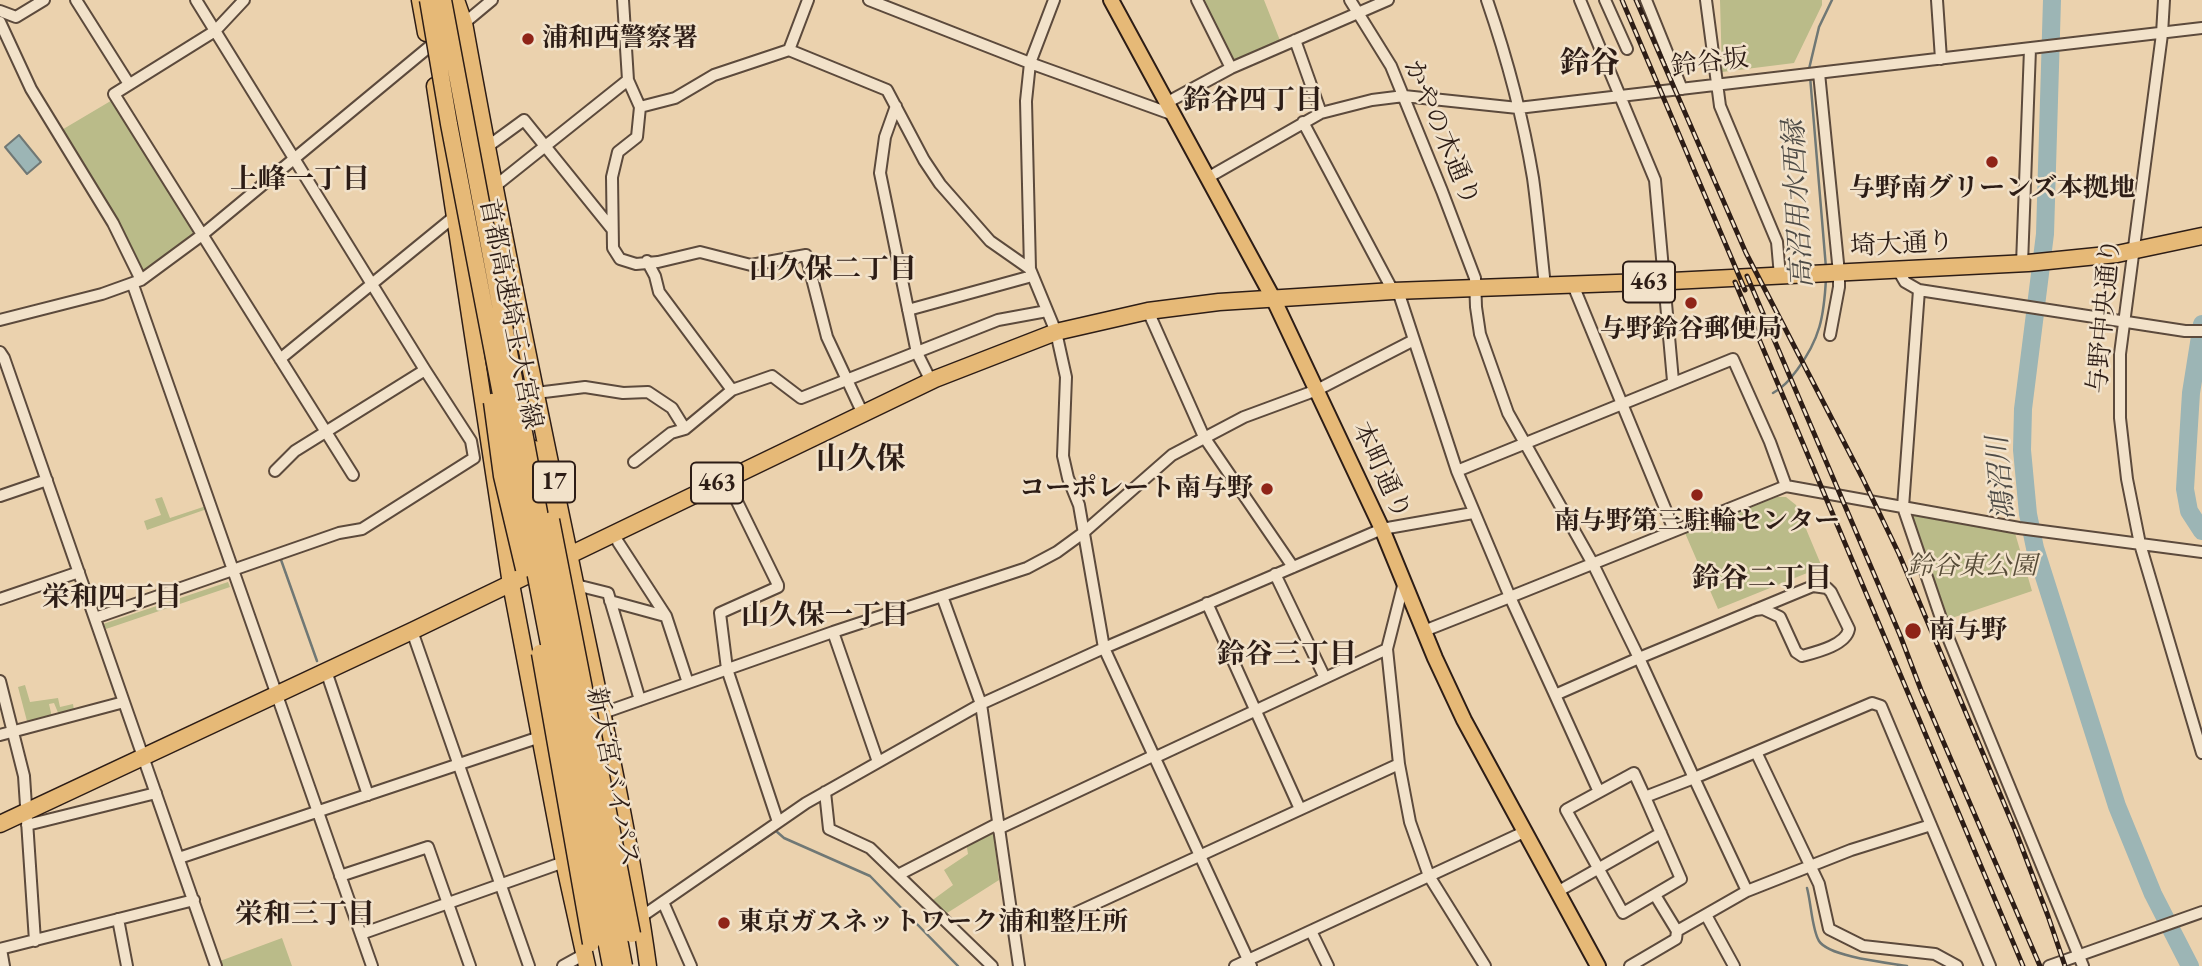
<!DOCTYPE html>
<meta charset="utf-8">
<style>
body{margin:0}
canvas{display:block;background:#ebd2ae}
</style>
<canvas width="2202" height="966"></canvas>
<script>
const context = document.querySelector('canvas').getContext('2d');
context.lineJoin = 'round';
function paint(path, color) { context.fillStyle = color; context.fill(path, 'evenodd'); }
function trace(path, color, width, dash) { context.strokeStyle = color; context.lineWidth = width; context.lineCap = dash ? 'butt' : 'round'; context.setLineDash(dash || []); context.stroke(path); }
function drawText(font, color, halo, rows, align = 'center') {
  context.font = font + ' "EB Garamond","Noto Serif JP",serif'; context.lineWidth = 5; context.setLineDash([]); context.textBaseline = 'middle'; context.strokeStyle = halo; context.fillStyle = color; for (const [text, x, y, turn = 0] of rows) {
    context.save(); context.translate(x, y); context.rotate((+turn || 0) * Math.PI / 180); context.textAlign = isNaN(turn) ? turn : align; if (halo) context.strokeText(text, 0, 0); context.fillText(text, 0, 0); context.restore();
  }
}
paint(new Path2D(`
 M1200,0H1264L1281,43L1234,65Z
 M1720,0H1822V5L1794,63L1722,72Z
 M114,99L192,222L193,235L145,272L140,270L60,131Z
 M162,497L170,518L206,506L207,509L147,530L144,521L161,515L155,499Z
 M1777,497H1786L1796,505L1822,567L1718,609L1685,533Z
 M1914,512L2015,533L2032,591L1946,620L1910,518Z
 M228,582L230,587L106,629L103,624Z
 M25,685L30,702L58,698L60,707L73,704L74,710L59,715L54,703L49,704L52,717L28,725L18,687Z
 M993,830L999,880L944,915L930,902L953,885L944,870L968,854L966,842Z
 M282,938L292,966H222L220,961Z`), '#babb89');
const water = new Path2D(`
 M19,135L41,162L27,174L5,147Z`);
paint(water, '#9cb5b5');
trace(water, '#707875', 2);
trace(new Path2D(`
 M1809,69L1819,27L1832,0
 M1810,76L1826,268
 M1773,393C1784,387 1789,380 1797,370C1820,339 1824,317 1826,278
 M280,557L317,661
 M695,886L776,831L784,838L870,876L958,966
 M1807,888C1811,902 1812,930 1819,941C1829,957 1889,963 1907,966`), '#707875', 2.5);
trace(new Path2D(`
 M2052,0L2045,234L2023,409L2022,450L2028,514L2035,548L2117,806L2153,894L2190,966
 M2202,324L2191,393L2185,489L2189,511L2202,531`), '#9cb5b5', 18);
const minor = new Path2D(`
 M76,0L129,84
 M244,0L215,31L114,94L353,475
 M623,0L628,80
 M869,0L1030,63L1174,115
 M1054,0L1030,63L1026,101L1030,269L1056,332L1066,377L1063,456L1068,478L1079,505L1104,648L1251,966
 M1197,0L1231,68
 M1350,0L1391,66L1442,191L1475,278L1476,307L1480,334L1508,413L1593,564L1639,658L1813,586L1827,588L1831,592L1849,629C1846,645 1817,652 1802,656L1796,652L1780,617L1763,609L1755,610
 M1487,0C1507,58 1523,118 1533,178C1538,214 1541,250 1545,286
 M1580,0L1655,180L1673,381
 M1605,0L1627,49
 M1646,0L1682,89
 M1706,0L1720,106L1777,242L1780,276
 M1937,0L1941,59
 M2164,0L2162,34L2120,354V418L2127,479L2140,544L2202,753
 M0,11L16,17L44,0
 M0,22L31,89L113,223L141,280
 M462,25L492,0
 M1295,40L1321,113
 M789,50L887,90L924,160L940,184L990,241L1030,269
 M1819,73L1839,273V287L1830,335
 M1168,102L1231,68L1388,0
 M896,106L885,137L880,173L917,353L931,381
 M640,107L675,98L714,75L789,50L808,0
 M1303,122L1393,291
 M487,147L524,120L612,229
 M1209,177L1321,113L1372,100L1404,96L1518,108L2202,28
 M494,187L628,80L640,107L637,137L618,152L612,177L613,248L620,259L636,264L658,262L700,252L751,265L806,255L827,337L863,414
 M647,261L655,276L659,292L732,390
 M2022,264L2030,49
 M1898,270L1905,282L1919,290L2185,331H2202
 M133,285L372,966
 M1573,285L1674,530
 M1919,290L1903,507L1945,630L2083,966
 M1398,291L1457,471L1510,597L1786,486L2019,528L2202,552
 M908,310L1032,276
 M1148,311L1204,437L1293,567
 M0,320L102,294L141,280L202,235L429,47
 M0,352L4,358L216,966
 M280,359L455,216
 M536,393L585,387L623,393L648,392L672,408L685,429
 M634,462L671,433L685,429L732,390L772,376L801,398L998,320L1047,311
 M275,471L295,451L425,370
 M1457,471L1733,359L1770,442L1786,486
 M726,479L778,585V587L720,613L727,669L778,822
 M0,496L47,480
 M618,542L666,616L688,683
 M1275,574L1325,678
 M1404,582L1387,649L1399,764L1410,822L1429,876L1485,966
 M576,585L608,593L640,700
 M942,596L981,704L1019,966
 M0,599L79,572
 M610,601L665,616
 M1207,603L1300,809
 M95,618L339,533L362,529L474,458L471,441L425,370L196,0
 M412,631L529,966
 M1424,631L1510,597L1555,695L1639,658L1694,778L1645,797L1681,879L1623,913L1566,810L1634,773L1645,797
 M326,671L368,795
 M0,681L24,776L35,941
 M1555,695L1599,792
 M603,713L833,632
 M0,735L124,702
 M1156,757L1387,649
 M878,762L833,632L1027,568L1057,552L1083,533L1172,455L1244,417L1317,390L1414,340
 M825,792L829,829L870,848L992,966
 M27,825L156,793
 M998,829L1155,755
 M179,858L540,737
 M898,875L997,824
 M340,876L428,847L470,966
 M1747,891L1694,778L1756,752
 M1557,892L1661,833
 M1655,895L1677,931
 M663,902L691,966
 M1071,915L1399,764
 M1706,915L1734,966
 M641,917L806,803L981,704L1104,648L1382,529L1473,513
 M118,919L127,966
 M1311,931L1328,966
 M361,934L564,862
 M0,949L194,900
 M1,949L4,966
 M563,966L583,955
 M1235,966L1524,832
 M1630,966L1676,939L1677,931L1747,891L1851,850L1931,825
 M1957,966L1935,954L1863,946L1829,929L1819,884L1756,752L1872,703L1881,706L1990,966
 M2049,966L2202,912`);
const major = new Path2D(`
 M1111,0L1273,298L1382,529L1435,658L1464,720L1598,966`);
const highway = new Path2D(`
 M420,0L426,33
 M456,0L464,23C496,201 532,378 569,554C597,691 629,828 648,966
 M435,86L511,584L564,862L587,966
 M534,449L548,508
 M0,824L412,631L935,379L1056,332L1148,311L1219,302L1393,291L1672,281L2028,263L2117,254L2202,236`);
trace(minor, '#5c4a3c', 14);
trace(major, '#2d1d16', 18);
trace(highway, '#2d1d16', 19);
trace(minor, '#f2e2ca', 10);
trace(major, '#e6b977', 14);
trace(highway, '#e6b977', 16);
const rail = new Path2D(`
 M1622,0L1745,290
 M1636,0L1746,253L1862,477L1899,554L2016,832L2048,916L2065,966
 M1747,276L1900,635L1921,690L2040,966
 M1735,282L2023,966`);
trace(rail, '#2d1d16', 5);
trace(rail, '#f2e2ca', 2.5, [8]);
const highwayBridge = new Path2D(`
 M428,0L449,124L611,966
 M443,0L624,966
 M492,402L502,476L524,569
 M551,520L632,934
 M540,653L591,943`);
trace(highwayBridge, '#2d1d16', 19, []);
trace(highwayBridge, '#e6b977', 16);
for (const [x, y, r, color] of [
 [528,39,7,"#8f2418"],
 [1992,162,7,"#8f2418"],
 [1691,303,7,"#8f2418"],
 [1267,489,7,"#8f2418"],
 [1697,495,7,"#8f2418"],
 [1913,631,9,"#8f2418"],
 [724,923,7,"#8f2418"]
]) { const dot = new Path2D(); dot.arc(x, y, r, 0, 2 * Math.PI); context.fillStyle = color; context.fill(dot); trace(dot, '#f2e2ca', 2.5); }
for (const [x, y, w] of [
 [1649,282,52],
 [554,482,42],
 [717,483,52]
]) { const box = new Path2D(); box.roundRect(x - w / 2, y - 20.5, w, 41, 5); context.fillStyle = '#f2e2ca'; context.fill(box); trace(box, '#2d1d16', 2); }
drawText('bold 24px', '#2d1d16', null, [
 ["463",1649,282],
 ["17",554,482],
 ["463",717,483]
]);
drawText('bold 26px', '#2d1d16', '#f2e2ca', [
 ["浦和西警察署",542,39],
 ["与野南グリーンズ本拠地",1992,189,"center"],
 ["与野鈴谷郵便局",1691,330,"center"],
 ["コーポレート南与野",1253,489,"right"],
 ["南与野第三駐輪センター",1697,522,"center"],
 ["南与野",1929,631],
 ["東京ガスネットワーク浦和整圧所",738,923]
], 'left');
drawText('26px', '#2d1d16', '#f2e2ca', [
 ["鈴谷坂",1710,63,-7],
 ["かやの木通り",1441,133,67],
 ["埼大通り",1902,245,-3],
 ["首都高速埼玉大宮線",510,314,79],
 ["与野中央通り",2105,316,-85],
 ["本町通り",1381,471,65],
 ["新大宮バイパス",612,777,79]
]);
drawText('italic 26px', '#574c38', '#f2e2ca', [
 ["鈴谷東公園",1972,567]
]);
drawText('bold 28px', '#2d1d16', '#f2e2ca', [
 ["鈴谷四丁目",1253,101],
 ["上峰一丁目",300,180],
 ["山久保二丁目",833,270],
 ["鈴谷二丁目",1762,579],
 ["栄和四丁目",112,598],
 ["山久保一丁目",825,616],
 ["鈴谷三丁目",1287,655],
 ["栄和三丁目",305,915]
]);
drawText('italic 28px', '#4e4b46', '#f2e2ca', [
 ["高沼用水西縁",1799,204,-93],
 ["鴻沼川",2002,478,-95]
]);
drawText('bold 30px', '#2d1d16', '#f2e2ca', [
 ["鈴谷",1590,64],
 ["山久保",861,460]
]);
</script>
